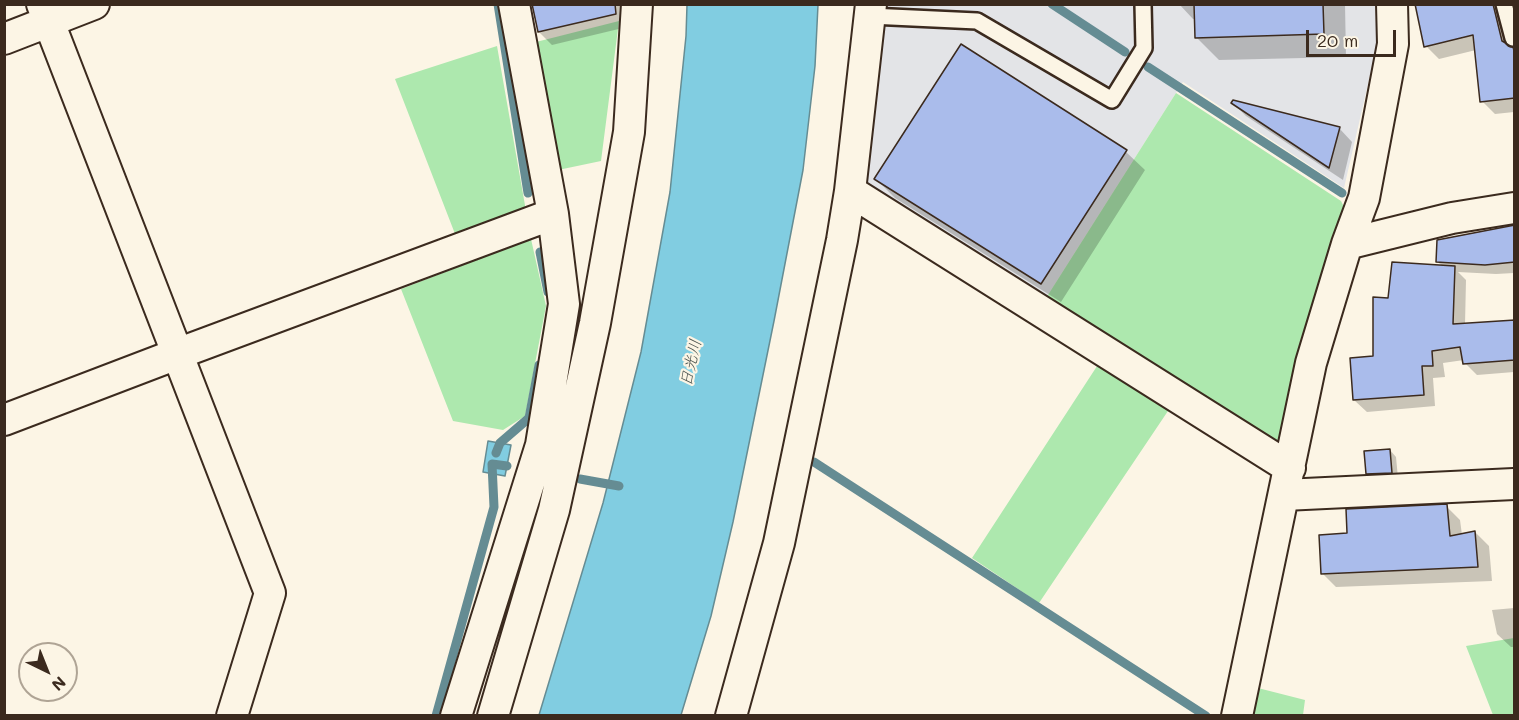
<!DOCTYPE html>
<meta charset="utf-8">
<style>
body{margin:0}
#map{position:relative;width:1519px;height:720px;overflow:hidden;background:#fcf5e5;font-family:Mali,sans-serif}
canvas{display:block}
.frame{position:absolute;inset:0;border:6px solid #3b2a1e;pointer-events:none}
.north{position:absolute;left:18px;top:642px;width:60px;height:60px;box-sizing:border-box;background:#fcf5e5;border:2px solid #afa495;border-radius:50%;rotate:137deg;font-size:16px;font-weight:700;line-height:24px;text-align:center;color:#3b2a1e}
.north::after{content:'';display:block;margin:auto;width:21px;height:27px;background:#3b2a1e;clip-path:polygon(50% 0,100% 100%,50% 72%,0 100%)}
.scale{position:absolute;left:1306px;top:30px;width:90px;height:27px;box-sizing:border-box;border:3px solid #3b2a1e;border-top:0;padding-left:8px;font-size:18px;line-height:21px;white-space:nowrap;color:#3b2a1e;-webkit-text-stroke:4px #fcf5e5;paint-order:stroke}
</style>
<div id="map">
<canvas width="1519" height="720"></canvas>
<div class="frame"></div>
<div class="north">N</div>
<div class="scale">20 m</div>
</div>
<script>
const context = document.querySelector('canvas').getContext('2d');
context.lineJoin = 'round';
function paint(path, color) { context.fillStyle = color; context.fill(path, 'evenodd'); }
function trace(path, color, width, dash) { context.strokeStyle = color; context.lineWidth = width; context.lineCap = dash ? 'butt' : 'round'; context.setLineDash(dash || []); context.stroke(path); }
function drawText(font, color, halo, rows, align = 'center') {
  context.font = font + ' Mali,"Klee One",sans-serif'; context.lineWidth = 4.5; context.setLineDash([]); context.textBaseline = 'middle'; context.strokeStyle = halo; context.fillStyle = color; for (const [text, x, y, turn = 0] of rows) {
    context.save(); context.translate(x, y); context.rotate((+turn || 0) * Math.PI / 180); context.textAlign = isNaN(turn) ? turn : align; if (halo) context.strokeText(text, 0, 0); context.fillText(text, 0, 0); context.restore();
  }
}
paint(new Path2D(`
 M878,5H1375L1377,45L1344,188L1183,82L1046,298L867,183Z`), '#e3e4e7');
paint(new Path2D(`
 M619,21L601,161L558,170L536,42Z
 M497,46L526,211L457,239L395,79Z
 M1176,93L1341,201L1344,207L1345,214L1279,454L1046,298Z
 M531,239L546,306L525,416L503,430L453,421L401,289Z
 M1101,360L1172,405L1039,603L972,558Z
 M1514,638V715H1493L1466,646Z
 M1254,687L1305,700L1303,715L1248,716Z`), '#ade8ae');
const water = new Path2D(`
 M687,5H818L815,66L803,170L774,321L733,522L711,616L681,715H539L603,503L641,352L670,192L686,36Z
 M488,441L511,445L505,476L483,472Z`);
paint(water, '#81cde1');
trace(water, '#658c93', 1.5);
paint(new Path2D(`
 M533,4H622L627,27L552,45L539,32Z
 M1060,4H1104L1062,6Z
 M1179,4H1345L1346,57L1219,60L1196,37V19H1193Z
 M1416,4H1503L1514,52V112L1495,114L1482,101L1476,50L1439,59L1426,46Z
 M961,46L1126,152L1145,170L1061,302L895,198L876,179Z
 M1233,103L1339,128L1352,142L1343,180L1246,116Z
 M1514,227V273L1496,274L1458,272L1466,280L1465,325L1514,322V372L1477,375L1465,363L1464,360L1443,363L1445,377L1433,378L1435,406L1367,412L1354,400L1374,358L1390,300L1443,267L1437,261Z
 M1390,450L1396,457L1398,478L1373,480L1367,473Z
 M1446,506L1460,520L1462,535L1475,532L1489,546L1492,581L1336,587L1322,573Z
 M1514,608V647H1511L1497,634L1492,610Z`), '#0003');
trace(new Path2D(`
 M498,4L528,193
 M1052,4L1125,52
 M1148,67L1342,193
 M540,252L548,292
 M496,453L500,443L529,418L539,365
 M814,462L1206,716
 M580,479L619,486
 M436,716L494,507L492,464L507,466`), '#658c93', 9);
const building = new Path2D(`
 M532,4H615L616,14L538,32Z
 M1194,4H1323L1324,34L1195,38Z
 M1415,4H1493L1502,41L1513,47L1515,54V98L1480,102L1473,35L1424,47Z
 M961,44L1127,150L1041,284L874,179Z
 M1233,100L1340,127L1329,168L1231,103Z
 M1515,225V262L1485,265L1436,262L1437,240Z
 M1392,262L1455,266L1453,324L1515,320V360L1463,364L1460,347L1432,351L1433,366H1422L1424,395L1353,400L1350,358L1373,356V297L1388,298Z
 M1390,449L1392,473L1366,474L1364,451Z
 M1447,504L1450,536L1475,531L1478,567L1321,574L1319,535L1347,533L1346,509Z`);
paint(building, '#aabceb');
trace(building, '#3b2a1e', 1.5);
const service = new Path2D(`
 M1504,4L1513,38
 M870,16L977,21L1112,100L1144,48L1143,4`);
const minor = new Path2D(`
 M42,4L270,593L232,716
 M4,39L94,4
 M850,191L1290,468
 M1347,244L1452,218L1514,208
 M4,420L177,354L553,214
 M1284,495L1514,484
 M456,716L541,445L564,304L553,214L514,4
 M493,716L554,510L595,323L629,132L637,4
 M731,716L779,543L842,240L850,191L871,4
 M1237,716L1311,363L1347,244L1364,198L1393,44L1392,4`);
trace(service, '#3b2a1e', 20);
trace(minor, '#3b2a1e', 34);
trace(service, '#fcf5e5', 15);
trace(minor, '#fcf5e5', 30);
drawText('italic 16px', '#4c534f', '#fcf5e5', [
 ["日光川",691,363,-77]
]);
</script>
